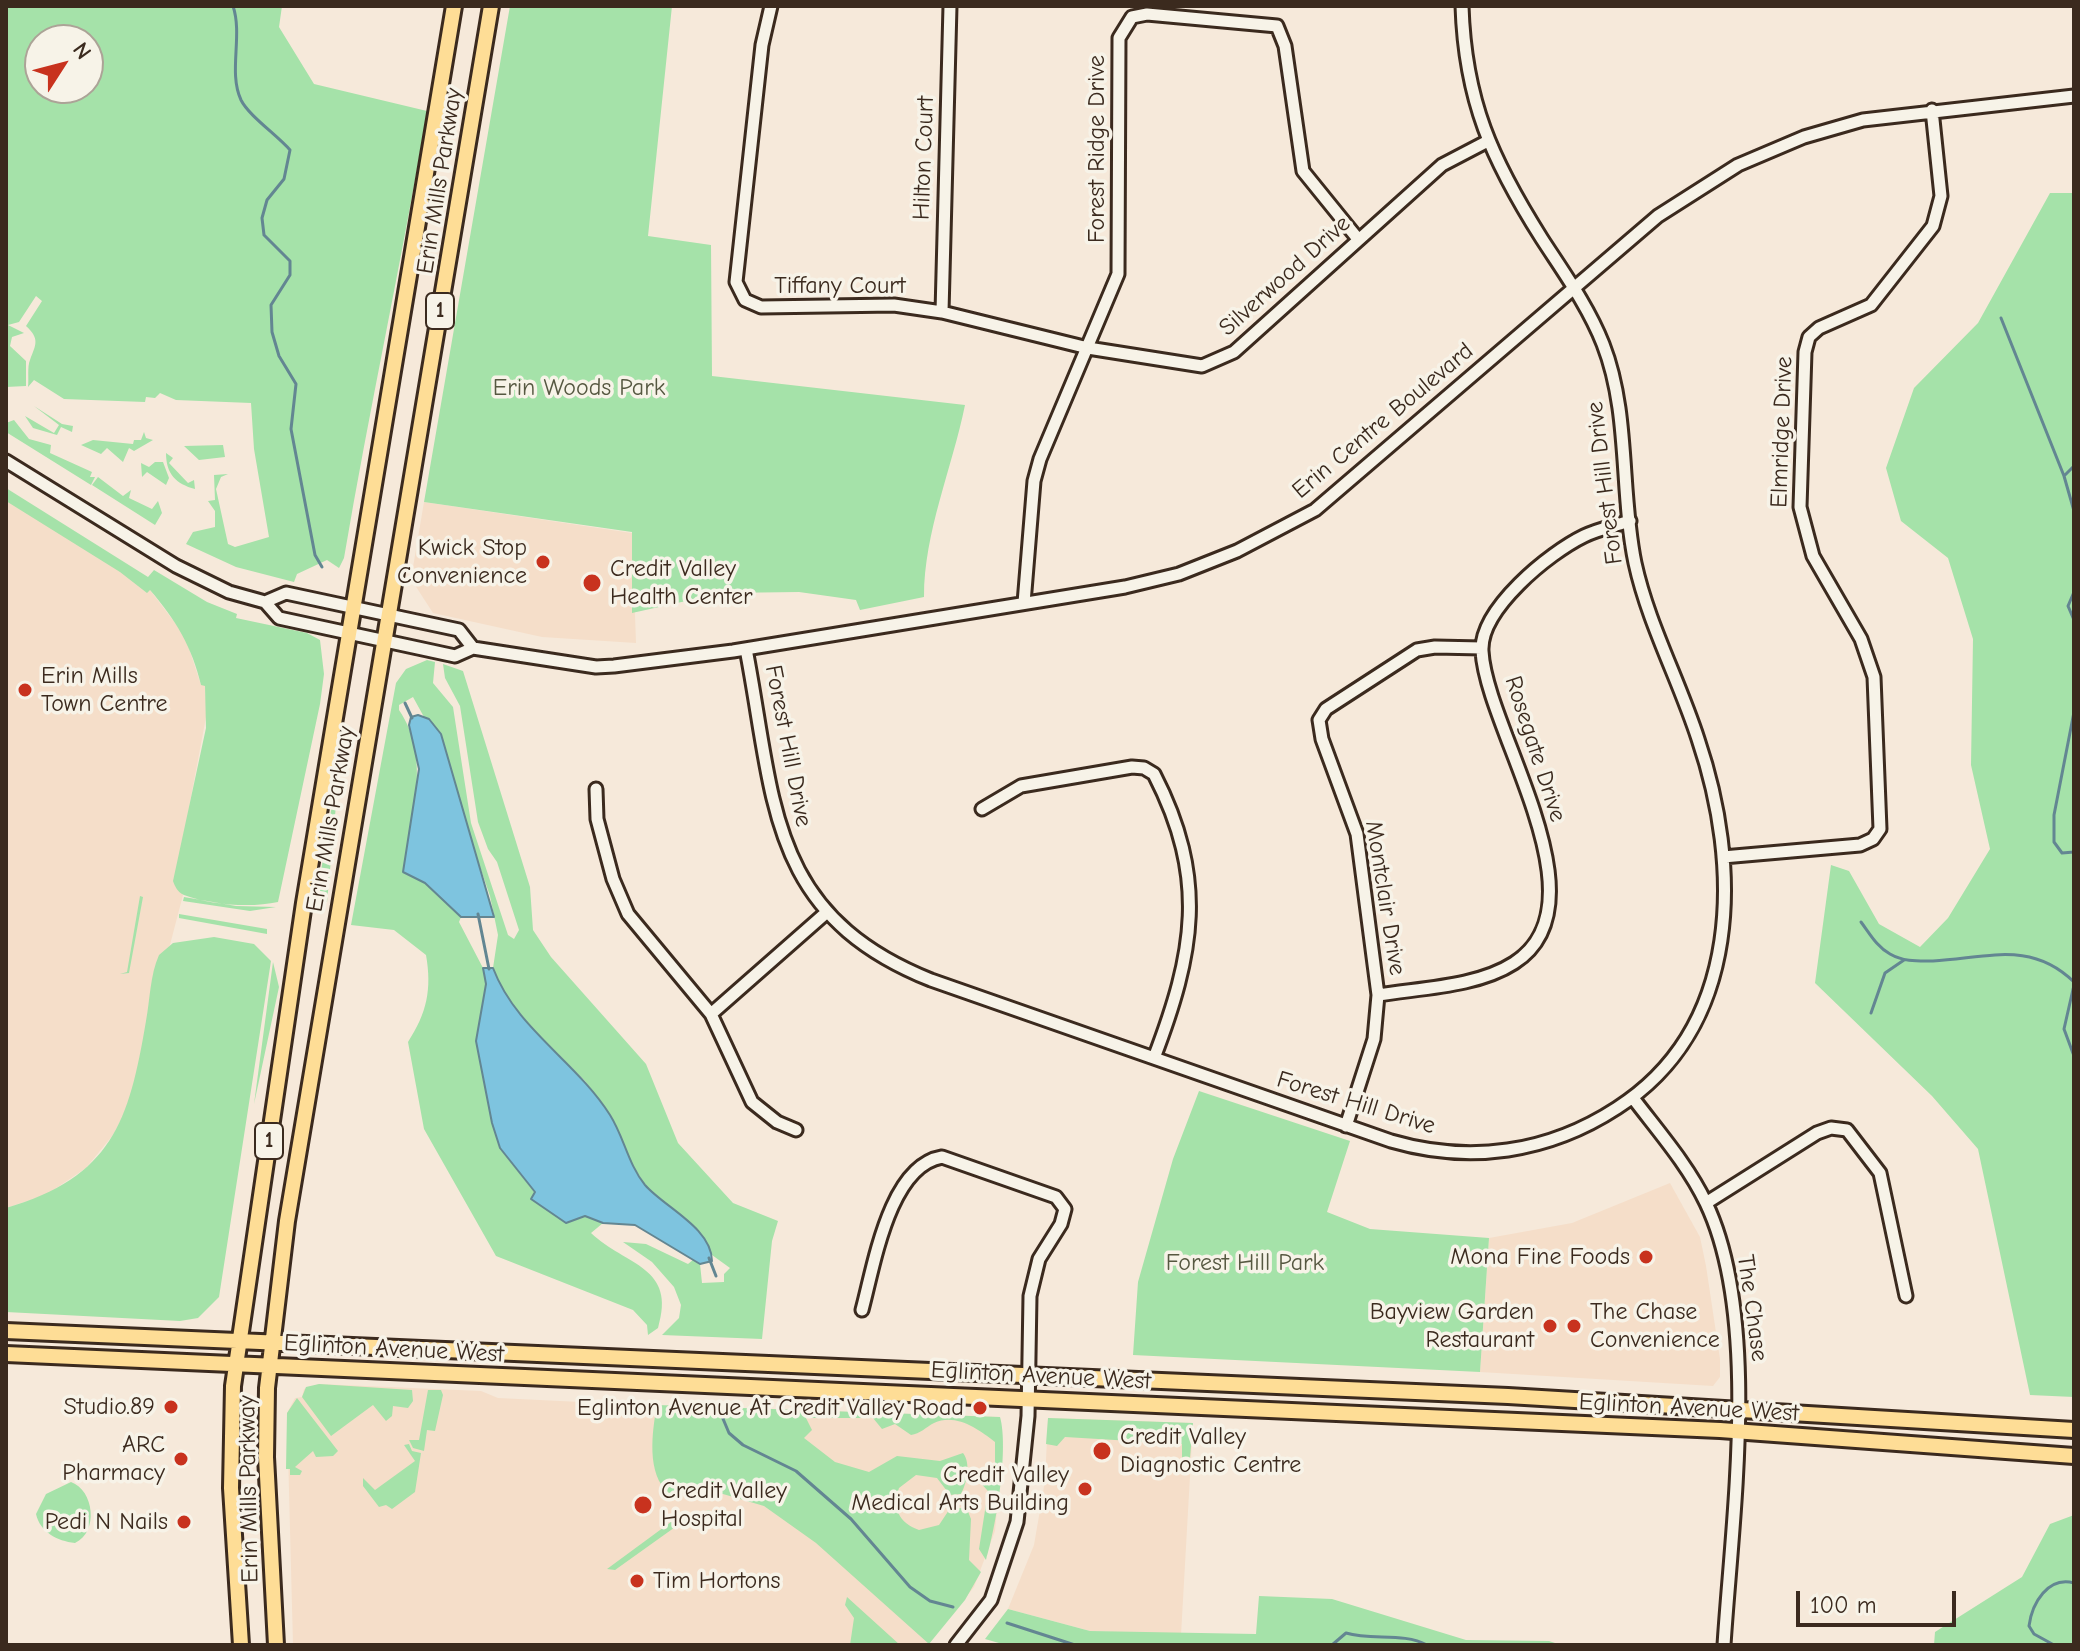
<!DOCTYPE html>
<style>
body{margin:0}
#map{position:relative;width:2080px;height:1651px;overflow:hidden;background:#f6e9da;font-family:"Comic Neue",sans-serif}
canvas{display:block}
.frame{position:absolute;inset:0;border:8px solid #3b2a1e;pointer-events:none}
.north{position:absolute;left:24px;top:24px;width:80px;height:80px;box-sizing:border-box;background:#f7f3e8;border:2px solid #aca397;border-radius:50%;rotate:54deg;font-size:22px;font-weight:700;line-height:32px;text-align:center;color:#3b2a1e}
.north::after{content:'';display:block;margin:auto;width:28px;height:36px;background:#c8321e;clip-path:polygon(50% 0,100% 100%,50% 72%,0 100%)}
.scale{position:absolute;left:1796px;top:1591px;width:160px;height:36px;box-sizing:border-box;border:4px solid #3b2a1e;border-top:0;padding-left:10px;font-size:24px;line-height:28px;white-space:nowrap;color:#3b2a1e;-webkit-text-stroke:6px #f7f3e8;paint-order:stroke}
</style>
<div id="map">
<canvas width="2080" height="1651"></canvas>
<div class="frame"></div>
<div class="north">N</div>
<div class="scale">100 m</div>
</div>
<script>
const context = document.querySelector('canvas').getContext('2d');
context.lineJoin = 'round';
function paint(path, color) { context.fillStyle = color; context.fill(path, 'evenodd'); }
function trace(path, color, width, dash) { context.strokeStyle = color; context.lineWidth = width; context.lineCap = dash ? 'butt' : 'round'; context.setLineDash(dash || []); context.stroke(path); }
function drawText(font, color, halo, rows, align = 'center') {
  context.font = font + ' "Comic Neue",sans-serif'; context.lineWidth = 7; context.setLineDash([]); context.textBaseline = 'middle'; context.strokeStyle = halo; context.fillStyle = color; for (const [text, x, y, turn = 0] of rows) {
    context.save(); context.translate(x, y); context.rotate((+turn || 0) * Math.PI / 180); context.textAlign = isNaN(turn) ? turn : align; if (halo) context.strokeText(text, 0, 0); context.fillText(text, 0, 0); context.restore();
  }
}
paint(new Path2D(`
 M6,488L150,590L185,636L201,685H205L207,712L175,882L183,895L128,1106L113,1135L86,1168L46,1195L6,1208Z
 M424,502L632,533L636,643L542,637L433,613L411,579Z
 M1670,1183L1700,1237L1706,1266L1720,1359V1377L1713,1386L1480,1372L1489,1238L1572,1223Z
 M319,1384L481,1391L498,1398L622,1404L1000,1417V1478L995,1531L974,1587L928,1645H293L287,1413L295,1398L302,1397L304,1389Z
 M1048,1418L1193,1423L1181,1635L1090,1631L1008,1609L1034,1545L1045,1481Z`), '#f5dec9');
paint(new Path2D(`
 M6,6H282L279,27L314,84L427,111C402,261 369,409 344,558L339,568L327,560L297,574L294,582L236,567L186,544L193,532L215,527V511L208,501L215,500L214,475L228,474L221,477L216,489L228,544L235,547L269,537L254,449L251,403L176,400L160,393L155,398L146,397L145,402L64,399L34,380L28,387C29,379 27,367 30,360C36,344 40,339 26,326L42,301L36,296L19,322L8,325L24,333L12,337L10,346L26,361V386L6,387ZM40,40H88V88H40Z
 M510,6H672L648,236L711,245L712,376L965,405C952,469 924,532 924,597L860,610L856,600L799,592L722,593L632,613V532L424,502Z
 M2050,193H2074V1397L2030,1395L1978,1149L1932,1096L1815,983L1831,865L1849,871L1879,924L1920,947L1948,918L1990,849L1971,765L1973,639L1948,558L1901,521L1886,468L1914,388L1978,323Z
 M34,406L62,424L73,426L72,432L61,427L57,435L33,428L25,416L54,433L59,425Z
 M14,420L29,439L51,445L50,453L92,472L90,477H95L91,485L6,432V423Z
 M144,432L146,438L153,440L134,451L129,448L123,462L107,448L101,454L81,445L93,440L133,444L134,440H141Z
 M223,445L225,457L199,460L184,446Z
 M166,453L173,458L169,463L188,483L194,480L195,489C176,484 166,474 166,453Z
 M155,462H163L169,478L166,485L147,472L142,477L141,463L149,467Z
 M98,477L123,496L131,490L129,498L152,509L158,501L162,513L155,525L92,485Z
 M6,488L148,577L154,570L207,602L237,614L236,618L307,633L320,640L324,674L320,704L278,902C251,908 210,905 184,895C177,892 175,886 173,881L206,728L205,686L201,685C192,647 176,620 150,590L147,593L120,572L6,501Z
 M427,660L435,662L433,683L453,707L471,823L508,935L514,939L519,930L497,862L488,849L478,822L460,706L445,678L443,664L463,671L530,887L533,930L551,957L646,1064L678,1143L733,1203L778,1221L772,1241L762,1339L662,1335L679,1318L681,1305L674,1287L652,1262L623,1242L646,1244L688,1264L694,1259L700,1264L702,1283L724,1282V1274L730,1268L712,1255L704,1240L646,1186L631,1163L610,1115L585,1081L537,1034L501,990L493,968L498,935L490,896L462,815L441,734L424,717L413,697L399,705V710C432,758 411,818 403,872L425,883L461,917L459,922L483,968L486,984L476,1041L500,1148L535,1193L566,1223L585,1216L603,1223L591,1233C626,1266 677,1266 658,1328L648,1335L647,1325L633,1310L496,1256L424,1129L408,1042C427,1013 432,989 426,955L394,930L351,925L396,683L406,669Z
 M332,805H336L327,902L316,901Z
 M140,896L143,897L129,973L120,974L127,972Z
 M184,897L236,906L276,907L250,911L183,901Z
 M179,914L267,929V934L179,918Z
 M214,937L254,944L271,961L219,1297L198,1318L180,1321L6,1312V1208C112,1177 129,1122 146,1021C150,1000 150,975 159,955L173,943Z
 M273,962L279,987L254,1104Z
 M1199,1091L1350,1141L1327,1212L1370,1229L1489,1238L1480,1372L1133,1355L1138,1282L1173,1159Z
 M319,1384L412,1390L413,1401L408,1408L393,1406L392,1416L386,1421L373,1405L331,1436L302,1397L306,1387Z
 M428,1390H441L443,1395L435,1431L427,1430L424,1451L413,1448L409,1440H419Z
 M297,1398L338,1451L333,1456L316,1457L313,1451L295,1467L302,1471L300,1475H290V1469H286L287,1413Z
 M657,1405L1000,1417C1009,1448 996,1528 986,1560L979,1549L988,1491L975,1477L978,1471L988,1477L995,1472V1442C978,1429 956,1413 934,1423C926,1427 920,1434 911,1435L895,1424L882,1429L873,1418H806L812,1430L804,1438L835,1462L869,1472L897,1456L940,1461L963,1453C971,1463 967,1483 961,1494L950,1495L937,1478L916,1475L899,1488C892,1508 899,1523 919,1530L939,1525L951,1507L967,1509L971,1519L969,1560L981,1572L965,1600L929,1644L816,1543L764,1506L723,1494L669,1493C646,1475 652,1431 657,1405Z
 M1048,1418L1193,1423L1190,1458H1182V1444L1065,1437L1057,1446L1046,1444Z
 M409,1444L412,1451L421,1453L415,1492L392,1509L386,1505L379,1507L363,1486V1478L375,1490L415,1461L404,1445Z
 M71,1482C94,1490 99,1532 75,1543C57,1541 40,1532 36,1514L46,1494Z
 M710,1510L690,1525L685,1520L615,1570L607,1569L675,1519Z
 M2074,1515V1645H1934L1935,1632L2022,1577L2050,1524Z
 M1259,1596L1332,1599L1466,1640L1549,1641L1561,1645H1006L985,1639L1008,1609L1090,1631L1256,1634Z
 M847,1597L900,1645H850L854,1618L845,1605Z`), '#a5e2a9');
const water = new Path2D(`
 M418,715L429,719L441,734L494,917H461L425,883L403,872L419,769L409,725L411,717Z
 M483,968H493C516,1029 576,1061 610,1115C624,1137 628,1164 645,1185C664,1207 712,1228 712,1261L700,1264L635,1225L603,1223L585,1216L566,1223L531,1199L535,1192L500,1148L492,1123L476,1041L486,984Z`);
paint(water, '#7ec4df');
trace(water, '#638692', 2);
trace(new Path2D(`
 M233,6C243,36 228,72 241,100C249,116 277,135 290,150L284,179L267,200L262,218L264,235L290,261V275L271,305L272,332L279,356L296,384L291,429L315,555L322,567
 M2001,318L2064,476
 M2074,466L2064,476L2074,511
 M2074,592L2068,606L2074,620
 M405,703L412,718
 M2074,712L2054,815V842L2062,853L2074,852
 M478,914L489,969
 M1861,922C1870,934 1877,947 1890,954C1904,962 1918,961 1933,961C1987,958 2031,940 2074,982
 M2074,985L2064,1029L2074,1056
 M1871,1013L1885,973L1904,960
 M709,1258L716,1276
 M721,1414L729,1433L743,1445L796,1471L851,1519L910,1587L930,1601L953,1607
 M1007,1623L1075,1645
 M1332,1645L1346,1633C1372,1641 1403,1632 1427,1645
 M2054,1645L2034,1634L2029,1626C2032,1603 2048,1576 2074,1583`), '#638692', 3);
const minor = new Path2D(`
 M771,6L762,45L736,282L745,300L761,307L894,305L942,312L1088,348L1202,366L1234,352L1442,165L1486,142
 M942,312L950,6
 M6,461L176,566L229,592L265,602L279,618L455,656L473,648L596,667L614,666L733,651L1125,587L1179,574L1237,551L1315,510L1658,216L1738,165L1804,137L1863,120L2074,96
 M265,602L286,593L412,620L459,630L473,648
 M1024,603L1034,481L1040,459L1118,274L1119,38L1132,17L1147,14L1277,26L1285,46L1303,171L1358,239
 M746,649C775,798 766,914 931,980L1391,1141C1470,1164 1548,1153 1617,1108C1743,1027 1741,866 1698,739C1679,680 1648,623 1635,563C1620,491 1630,413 1603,344C1588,306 1564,273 1542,239C1492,160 1465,101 1462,6
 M596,789L597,819L613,879L628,914L711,1014L752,1102L777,1122L796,1130
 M982,809L1021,786L1132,767L1144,768L1154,774C1208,879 1194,953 1154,1058
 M1723,857L1860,845L1873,839L1880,829L1874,677L1861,639L1813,556L1800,507L1805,352L1809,337L1819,328L1871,305L1933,226L1941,196L1932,110
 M1378,995C1420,988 1477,987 1514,963C1608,903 1486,730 1482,651C1480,609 1549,553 1584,536C1598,529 1614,526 1630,521
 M711,1014L827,912
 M1633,1098C1658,1131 1688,1165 1706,1203C1761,1318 1732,1519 1724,1645
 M1346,1126L1374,1039L1378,995L1357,834L1322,739L1319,720L1326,709L1417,650L1435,647L1482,648
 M1706,1203L1817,1133L1831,1128L1847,1130L1880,1173L1906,1296
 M862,1310C874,1266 889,1166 942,1157L1056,1197L1065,1209L1061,1224L1039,1259L1030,1296L1028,1416L1017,1522L991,1600L956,1645`);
const major = new Path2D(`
 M6,1331L1508,1396L2074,1430
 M6,1354L1720,1430L2074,1456
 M241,1645L231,1488L233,1386L304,903L454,6
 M276,1645L266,1457L267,1388L287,1221L491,6`);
trace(minor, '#3b2a1e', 17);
trace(major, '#3b2a1e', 20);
trace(minor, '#f7f3e8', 11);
trace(major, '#fedd96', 14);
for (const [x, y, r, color] of [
 [543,562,8,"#c8321e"],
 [592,583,10,"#c8321e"],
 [25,690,8,"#c8321e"],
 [1646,1257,8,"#c8321e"],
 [1550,1326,8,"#c8321e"],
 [1574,1326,8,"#c8321e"],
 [171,1407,8,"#c8321e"],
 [980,1408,8,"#c8321e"],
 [1102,1451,10,"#c8321e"],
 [181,1459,8,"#c8321e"],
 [1085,1489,8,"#c8321e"],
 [643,1505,10,"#c8321e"],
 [184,1522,8,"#c8321e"],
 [637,1581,8,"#c8321e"]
]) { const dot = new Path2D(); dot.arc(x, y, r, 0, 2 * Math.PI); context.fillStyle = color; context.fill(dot); trace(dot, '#f7f3e8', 3); }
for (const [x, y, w] of [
 [440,311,28],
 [269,1141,28]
]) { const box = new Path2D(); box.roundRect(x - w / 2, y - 18, w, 36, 6); context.fillStyle = '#f7f3e8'; context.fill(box); trace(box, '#3b2a1e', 2); }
drawText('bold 22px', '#3b2a1e', null, [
 ["1",440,311],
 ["1",269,1141]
]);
drawText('24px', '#3b2a1e', '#f7f3e8', [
 ["Forest Ridge Drive",1097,149,-90],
 ["Hilton Court",924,158,-88],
 ["Erin Mills Parkway",440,181,-81],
 ["Silverwood Drive",1285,276,-42],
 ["Tiffany Court",840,286],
 ["Erin Centre Boulevard",1383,421,-40],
 ["Elmridge Drive",1782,432,-88],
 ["Forest Hill Drive",1605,483,-97],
 ["Forest Hill Drive",788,746,79],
 ["Rosegate Drive",1535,749,72],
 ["Erin Mills Parkway",331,819,-80],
 ["Montclair Drive",1385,898,81],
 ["Forest Hill Drive",1356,1103,17],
 ["The Chase",1752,1308,82],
 ["Eglinton Avenue West",394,1349,3],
 ["Eglinton Avenue West",1041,1376,3],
 ["Eglinton Avenue West",1689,1408,3],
 ["Erin Mills Parkway",249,1489,-91]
]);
drawText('24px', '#565841', '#f7f3e8', [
 ["Erin Woods Park",579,388],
 ["Forest Hill Park",1245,1263]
]);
drawText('24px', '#3b2a1e', '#f7f3e8', [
 ["Kwick Stop",527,548],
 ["Convenience",527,576],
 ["Credit Valley",610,569,"left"],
 ["Health Center",610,597,"left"],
 ["Erin Mills",41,676,"left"],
 ["Town Centre",41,704,"left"],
 ["Mona Fine Foods",1630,1257],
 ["Bayview Garden",1534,1312],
 ["Restaurant",1534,1340],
 ["The Chase",1590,1312,"left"],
 ["Convenience",1590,1340,"left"],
 ["Studio.89",155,1407],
 ["Eglinton Avenue At Credit Valley Road",964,1408],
 ["Credit Valley",1120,1437,"left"],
 ["Diagnostic Centre",1120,1465,"left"],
 ["ARC",165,1445],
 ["Pharmacy",165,1473],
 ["Credit Valley",1069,1475],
 ["Medical Arts Building",1069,1503],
 ["Credit Valley",661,1491,"left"],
 ["Hospital",661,1519,"left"],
 ["Pedi N Nails",168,1522],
 ["Tim Hortons",653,1581,"left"]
], 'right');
</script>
